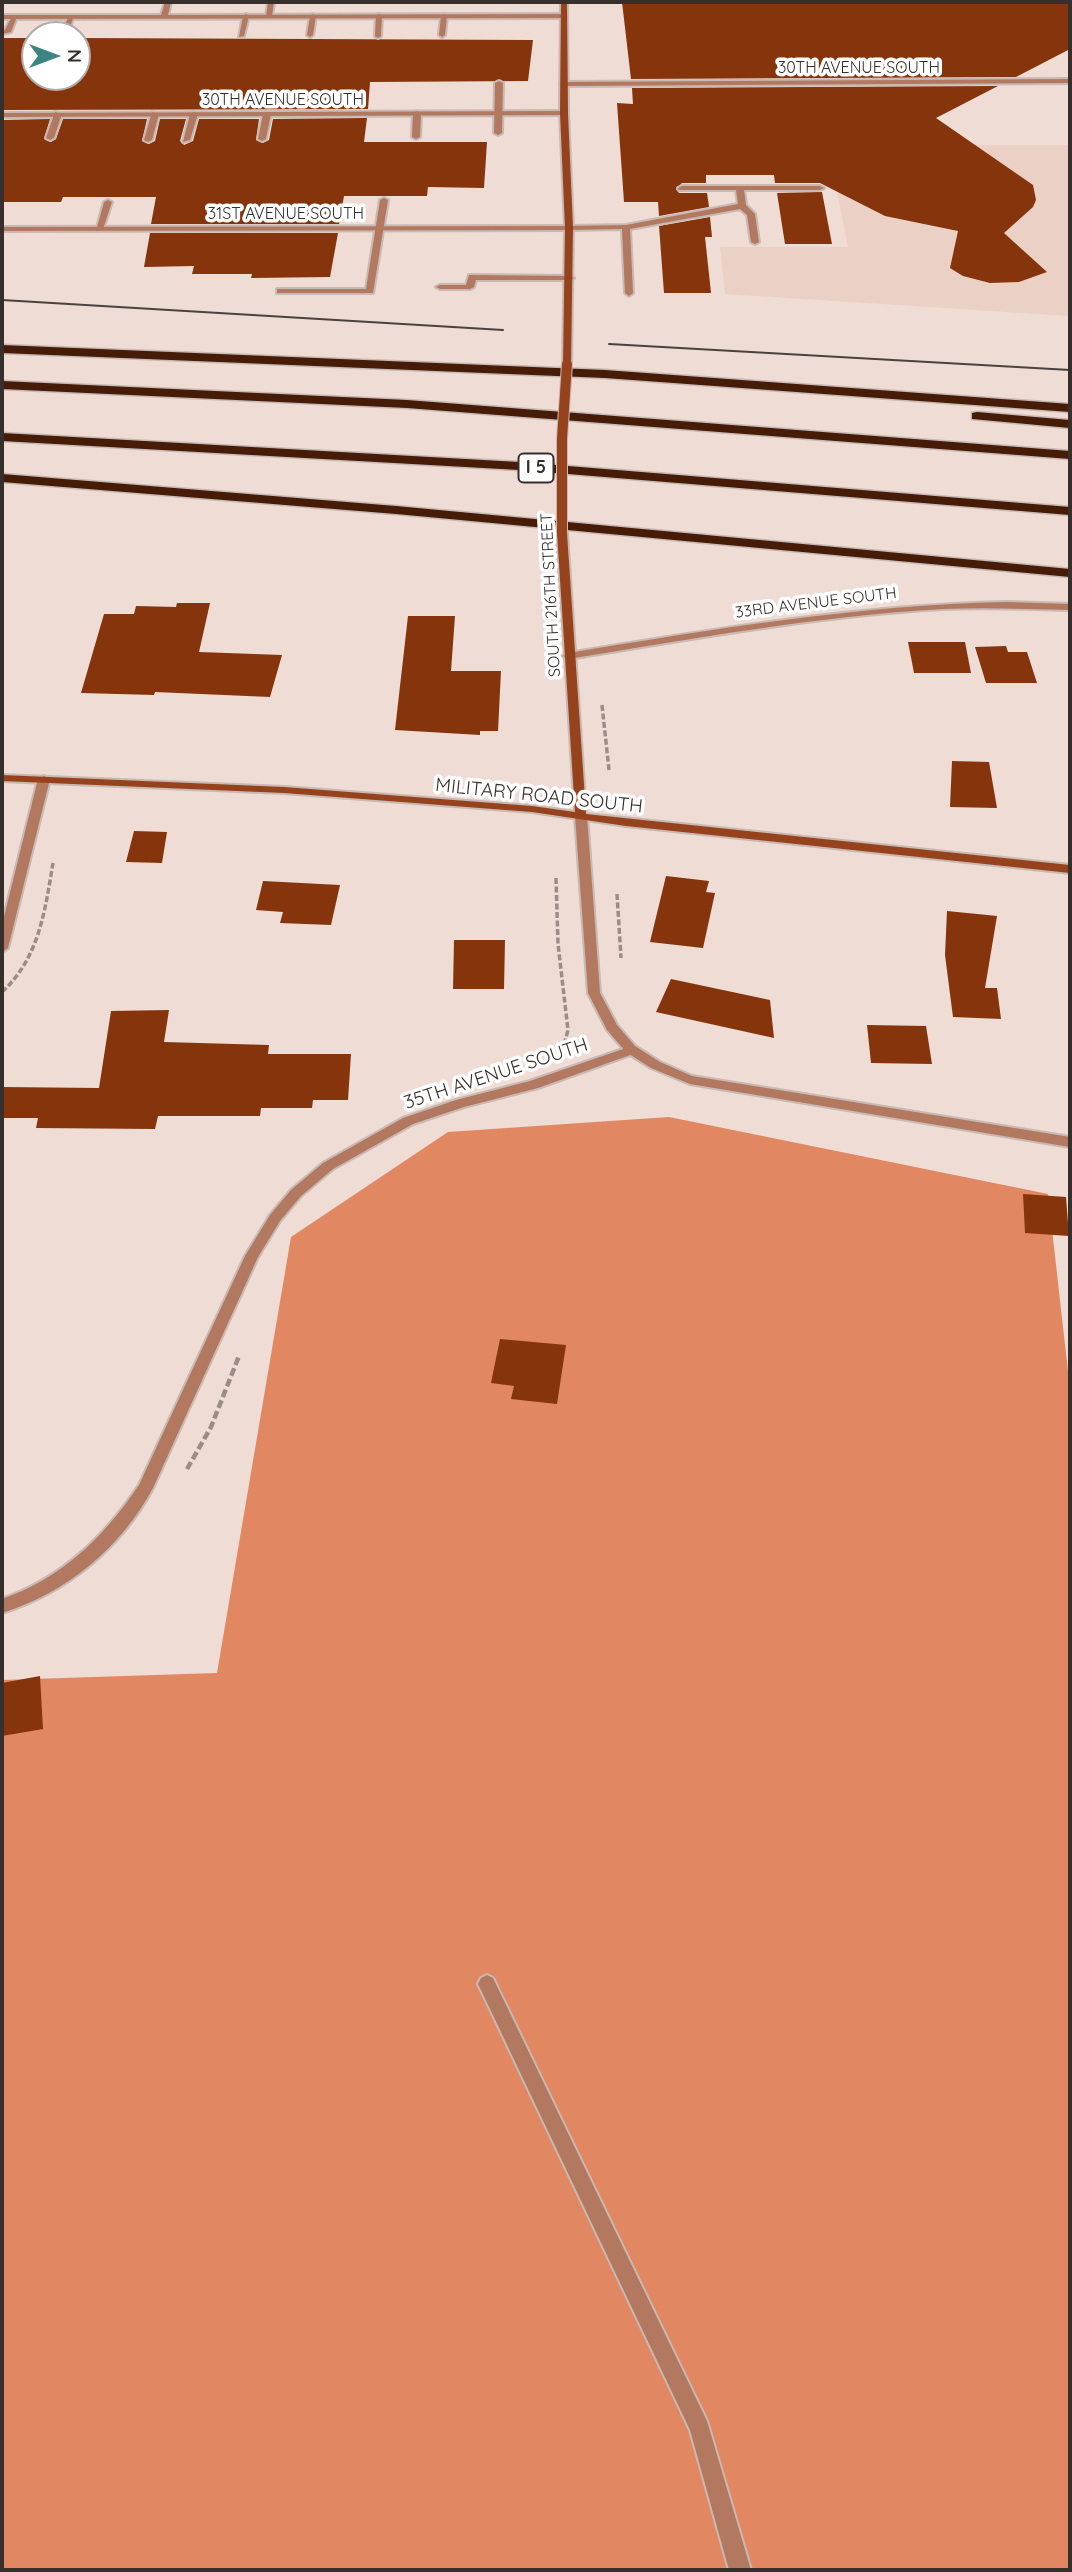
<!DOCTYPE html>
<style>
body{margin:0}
#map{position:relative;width:1072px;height:2572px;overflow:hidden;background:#eedcd5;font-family:Quicksand,sans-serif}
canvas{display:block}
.frame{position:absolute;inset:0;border:4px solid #362f2c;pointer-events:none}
.north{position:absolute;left:21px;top:21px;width:70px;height:70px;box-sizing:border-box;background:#fff;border:2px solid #afacab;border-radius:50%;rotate:90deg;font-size:19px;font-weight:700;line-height:28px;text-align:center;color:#362f2c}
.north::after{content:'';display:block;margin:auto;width:24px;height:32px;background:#3d8583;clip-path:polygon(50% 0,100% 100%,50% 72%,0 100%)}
</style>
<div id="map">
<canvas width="1072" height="2572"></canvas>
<div class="frame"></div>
<div class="north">N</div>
</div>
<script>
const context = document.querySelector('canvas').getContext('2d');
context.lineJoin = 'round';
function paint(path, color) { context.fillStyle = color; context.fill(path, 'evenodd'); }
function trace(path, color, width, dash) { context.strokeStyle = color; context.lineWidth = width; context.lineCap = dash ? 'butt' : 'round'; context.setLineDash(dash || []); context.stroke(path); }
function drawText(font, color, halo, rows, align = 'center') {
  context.font = font + ' Quicksand,sans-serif'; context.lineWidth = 7; context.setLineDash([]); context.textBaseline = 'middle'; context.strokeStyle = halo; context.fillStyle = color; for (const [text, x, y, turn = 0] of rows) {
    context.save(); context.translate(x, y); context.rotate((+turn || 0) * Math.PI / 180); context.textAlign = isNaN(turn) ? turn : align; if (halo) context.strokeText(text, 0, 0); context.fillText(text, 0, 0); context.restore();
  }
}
paint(new Path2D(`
 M828,145H1070V316L725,294L720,247H848Z`), '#ebd0c6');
paint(new Path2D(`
 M669,1117L1048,1194L1070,1389V2570H2V1680L217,1673L291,1237L448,1132Z`), '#e18762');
paint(new Path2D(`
 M622,2H1070V49L1016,77L631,79Z
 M2,38H35V77H77V38L533,40L528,81L370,82L368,109L2,110Z
 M998,86L936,118L1033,185L1036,200L1033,207L1004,233L1047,272L1019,282L990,283L963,276L950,268L958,231L885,216L820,183H775L774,175H706V183H682L676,189L679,193H707L709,207L659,216L658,202H624L617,103L633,104L632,88Z
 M367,118L364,142H487L484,188L428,187L427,196H344L339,224H151L156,197H63L61,202H2V120L50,119L44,139L51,142L56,139L63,119H147L142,141L149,144L155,141L160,119H186L180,141L184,145L193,141L199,119H259L256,140L263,143L269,140L273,119Z
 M822,192L832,244H785L777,193Z
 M710,217L712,237H705L711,293H664L659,226Z
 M150,233H338L330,277L251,278L252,274H192L194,266L144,267Z
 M177,603H210L199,652L282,655L270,697L155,692L154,695L81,693L104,614H134L136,606L176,607Z
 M408,616H455L451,671H501L498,731H480V735L395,730Z
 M908,642H965L971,673H914Z
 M1006,646L1008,652H1027L1037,683H986L975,647Z
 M952,761L989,762L997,808L950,807Z
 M134,831L167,832L162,863L126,862Z
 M666,876L709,881L706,892L715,893L703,948L650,942Z
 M263,881L340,885L331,925L280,923L283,912L256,910Z
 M947,911L997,916L985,988H997L1001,1019L953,1017L945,955Z
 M454,940H505L504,989H453Z
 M671,979L770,1000L774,1038L656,1012Z
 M169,1010L164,1042L269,1045L268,1054H351L348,1100H313L312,1108H261L260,1116H158L155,1129L36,1128L38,1118H2V1087L99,1088L111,1011Z
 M867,1025L926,1026L932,1064L871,1063Z
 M1023,1194L1066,1197L1069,1236L1025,1233Z
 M500,1339L566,1345L557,1404L511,1399L514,1386L491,1383Z
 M40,1676L43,1729L2,1736V1683Z`), '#85340b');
const service = new Path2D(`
 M268,2H274L272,16L269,18L266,16Z
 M246,14L249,16L244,36L239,37L243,16Z
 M313,14L316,16L313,35L310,37L307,35L310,16Z
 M379,14L382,16L381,36L378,38L375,36L376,16Z
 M444,14L447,16L445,35L442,37L439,35L441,16Z
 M69,15L74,16L67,35H61Z
 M12,16L17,17L11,32L2,34V30H5Z
 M499,81L503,83L502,133L498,135L494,133L495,83Z
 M417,111L421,113L420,137L416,139L412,137L413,113Z
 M55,112L62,114L54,138L50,140L46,138Z
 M152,112L159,114L152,140L148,142L144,140Z
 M194,112L198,114L190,140L183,142L190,114Z
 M267,112L271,114L266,139L262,141L258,139L263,114Z
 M682,186H820L824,188L820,190H744L746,205L755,214L759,242L755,244L751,242L747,215L740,209L630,229L633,293L629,296L625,293L622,229L569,230L565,228L569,226L626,225L738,204L736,190H679L678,188Z
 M384,198L388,200L373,293H277V289H366L380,200Z
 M108,200L112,202L103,229L96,231L104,202Z
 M469,275L570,276L574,278L570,280H476L474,287L470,289H440L436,287L440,285H466Z
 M487,1975L493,1978L707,2421L751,2570H729L690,2430L481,1990L478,1984L481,1978Z`);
const minor = new Path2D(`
 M165,2H171L168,15L564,14L567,16L564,18L2,19V15H161Z
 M1070,79V83L564,86L560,84L564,82Z
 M564,111L568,113L567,115L2,117V113Z
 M569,226H572V230L2,231V227Z
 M1007,602L1070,604V610C1028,609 985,607 943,609C817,616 692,639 568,659L563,656L568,653C714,629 859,605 1007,602Z
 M44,776L50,779L8,948L2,952V925L38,779Z
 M629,1047L633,1048L635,1051L633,1054L538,1088L464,1107L413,1124L333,1169L301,1196L280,1221L258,1257L153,1488C121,1548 66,1593 2,1613V1599C62,1578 104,1537 139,1485L245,1256L270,1215L291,1190L323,1163L403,1118L456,1100L530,1081Z`);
const tertiary = new Path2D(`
 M581,813L587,816L600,993L617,1025L635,1046L660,1062L692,1076L1070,1137V1147L690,1084L651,1068L626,1052L607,1030L588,993L575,816Z`);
const secondary = new Path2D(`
 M561,2H567L568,113L573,228L571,364L567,367L563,364L565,228L560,113Z
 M562,530L567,533L586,814L1070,865V873L626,826L532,812L284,793L2,781V775L284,787L532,806L575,812L557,533Z`);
const motorway = new Path2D(`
 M2,345L605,370L1070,404V412L605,378L2,353Z
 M2,381L407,400L1070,451V459L407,408L2,389Z
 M977,412L1070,420V428L972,419V413Z
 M2,433L519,462L1070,507V515L519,470L2,441Z
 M2,474L396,506L1070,569V577L396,514L2,482Z`);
trace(service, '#c9b9b3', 4);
trace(minor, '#c9b9b3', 4);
trace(tertiary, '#c9b9b3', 4);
trace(secondary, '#c9b9b3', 4);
trace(motorway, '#c9b9b3', 3);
trace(new Path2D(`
 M602,705L609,770
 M556,878L558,944L568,1030L565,1041L556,1049
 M617,894L621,958
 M2,992C39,958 45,911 53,863`), '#9a8d88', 3.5, [6, 2.5]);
trace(new Path2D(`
 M187,1469L211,1427L239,1356`), '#9a8d88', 4.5, [8, 3.5]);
paint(service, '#b37860');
paint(minor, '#b37860');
paint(tertiary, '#b37860');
paint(secondary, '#96421c');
paint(motorway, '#461b08');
trace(new Path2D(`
 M2,300L503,330
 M609,344L1070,370`), '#4a423f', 2);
const secondaryBridge = new Path2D(`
 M562,533V439L567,364`);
trace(secondaryBridge, '#c9b9b3', 12, []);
trace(secondaryBridge, '#96421c', 10);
drawText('16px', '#362f2c', '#fff', [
 ["30TH AVENUE SOUTH",859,68],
 ["30TH AVENUE SOUTH",283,100],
 ["31ST AVENUE SOUTH",286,214],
 ["SOUTH 216TH STREET",551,595,-93],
 ["33RD AVENUE SOUTH",816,603,-7]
]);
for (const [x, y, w] of [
 [536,468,35]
]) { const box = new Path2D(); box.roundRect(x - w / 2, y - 14.5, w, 29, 5); context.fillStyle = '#fff'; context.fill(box); trace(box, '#362f2c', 2); }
drawText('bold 18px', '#362f2c', null, [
 ["I 5",536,468]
]);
drawText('19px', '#362f2c', '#fff', [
 ["MILITARY ROAD SOUTH",539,796,6],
 ["35TH AVENUE SOUTH",496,1074,-18]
]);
</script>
